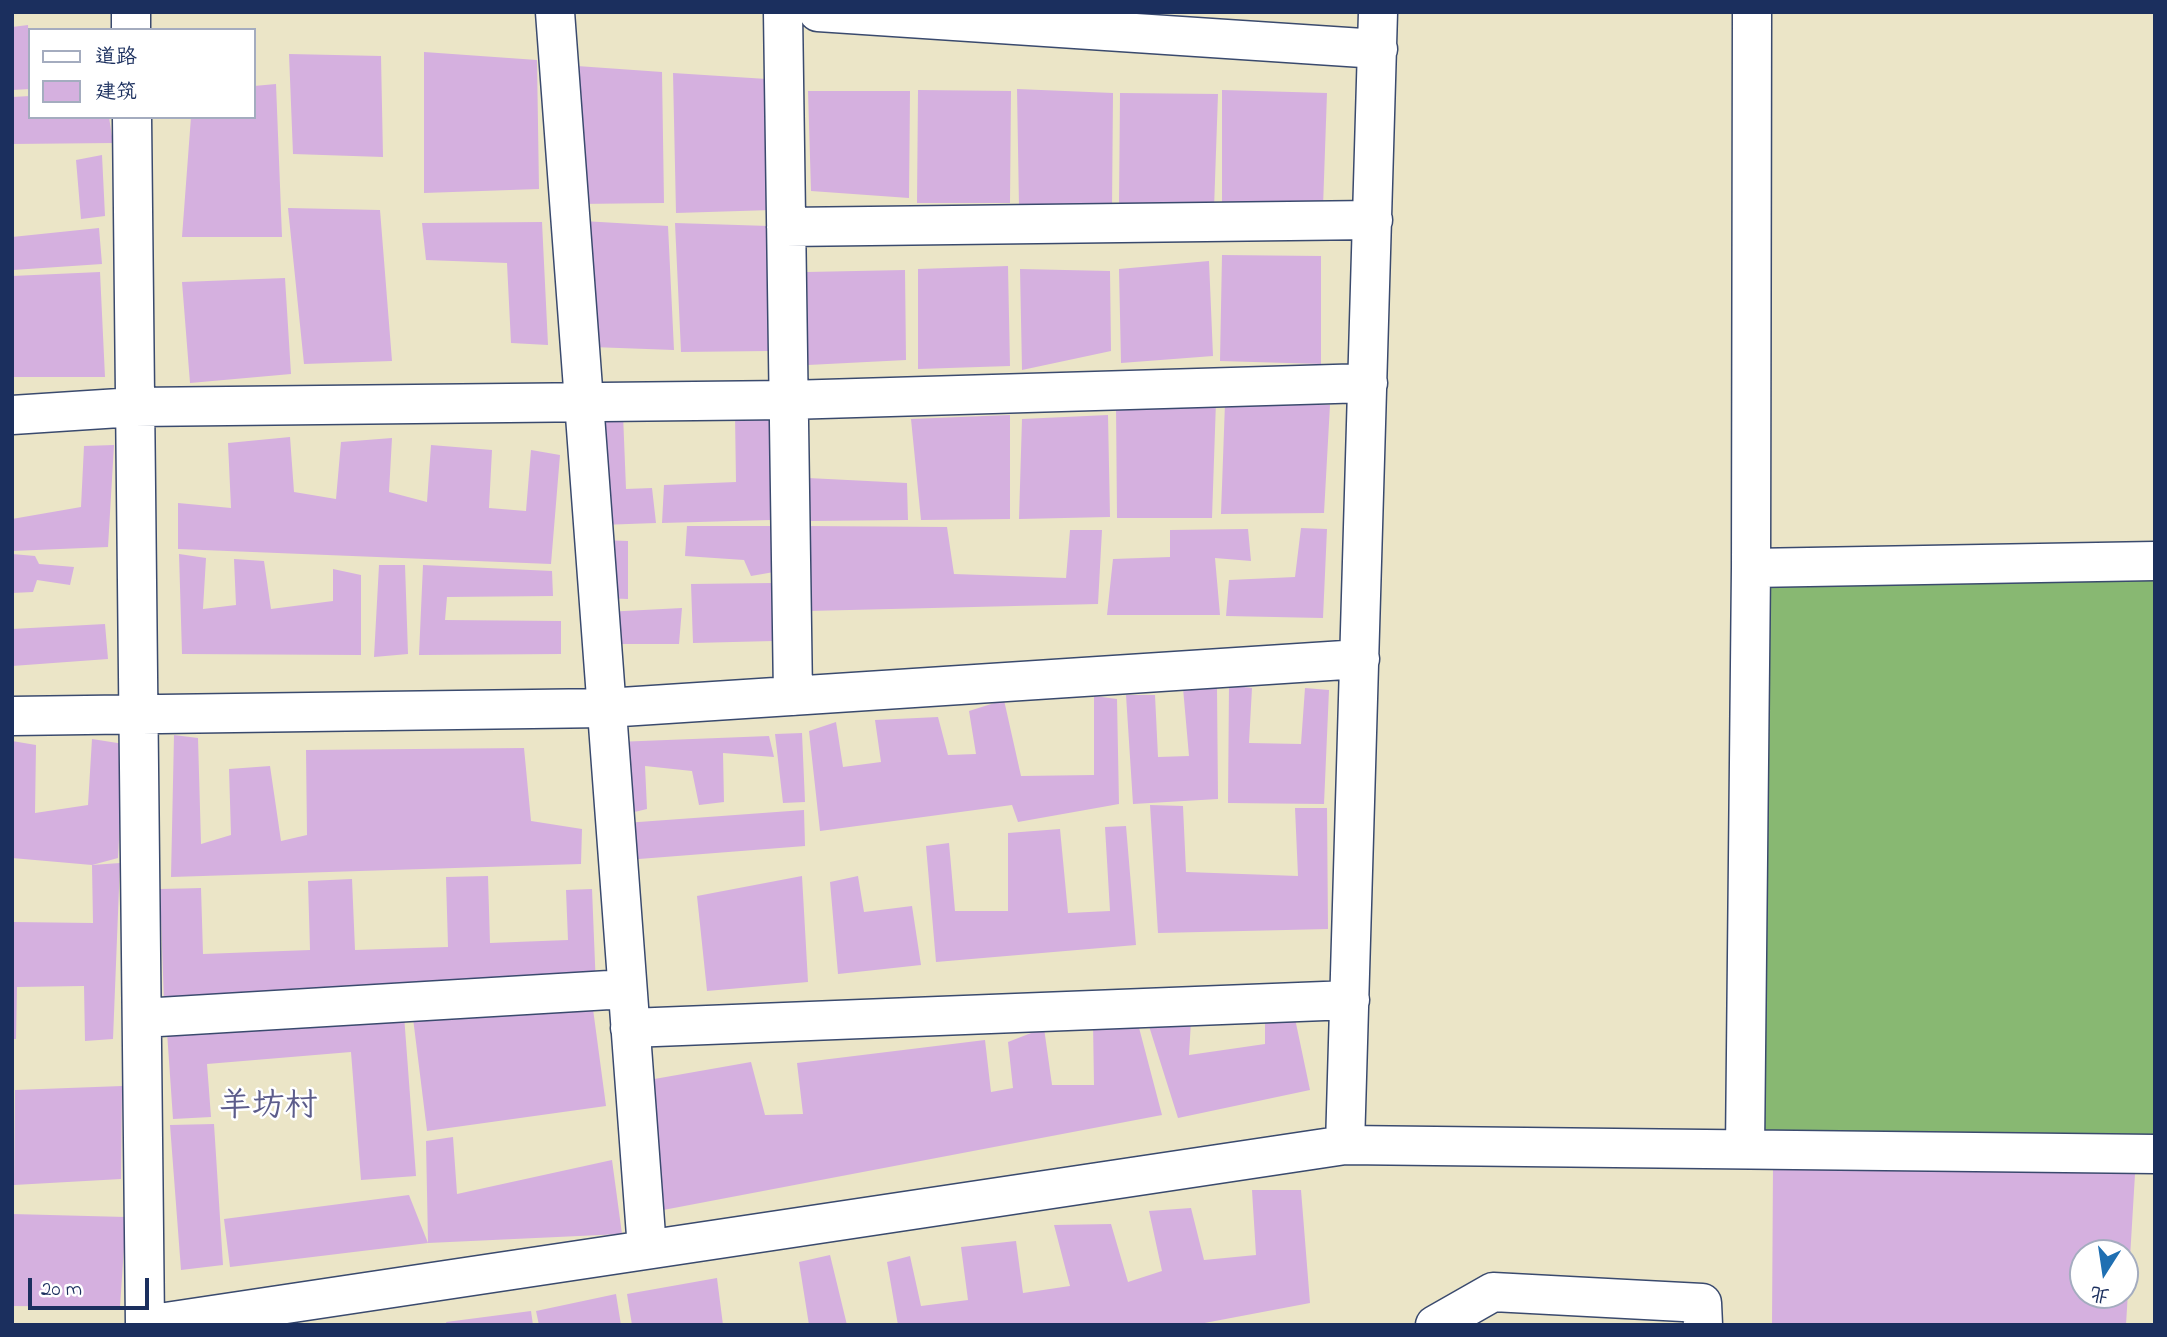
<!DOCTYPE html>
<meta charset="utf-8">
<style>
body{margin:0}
#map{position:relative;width:2167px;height:1337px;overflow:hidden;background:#ebe5c7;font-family:"Indie Flower","LXGW WenKai TC",sans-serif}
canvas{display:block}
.frame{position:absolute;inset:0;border:14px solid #1b2f5e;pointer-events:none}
.legend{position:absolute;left:28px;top:28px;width:228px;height:91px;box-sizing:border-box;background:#fff;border:2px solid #a4acbf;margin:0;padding:9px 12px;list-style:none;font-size:21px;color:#1b2f5e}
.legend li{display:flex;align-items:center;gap:14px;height:35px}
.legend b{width:35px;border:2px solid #a4acbf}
.north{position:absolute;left:2069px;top:1239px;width:70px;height:70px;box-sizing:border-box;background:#fff;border:2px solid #a4acbf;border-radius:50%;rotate:192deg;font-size:19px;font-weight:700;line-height:28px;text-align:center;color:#1b2f5e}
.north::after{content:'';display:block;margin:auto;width:24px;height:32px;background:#1f6fb2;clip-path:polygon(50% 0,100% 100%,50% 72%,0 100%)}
.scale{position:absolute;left:28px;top:1278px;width:121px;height:32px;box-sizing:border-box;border:4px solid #1b2f5e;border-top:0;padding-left:9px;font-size:21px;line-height:24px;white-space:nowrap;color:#1b2f5e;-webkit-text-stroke:5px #fff;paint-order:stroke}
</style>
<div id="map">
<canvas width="2167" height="1337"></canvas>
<div class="frame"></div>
<ul class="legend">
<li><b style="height:9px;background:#fff"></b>道路</li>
<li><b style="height:19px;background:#d5b0df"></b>建筑</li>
</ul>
<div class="north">北</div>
<div class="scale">20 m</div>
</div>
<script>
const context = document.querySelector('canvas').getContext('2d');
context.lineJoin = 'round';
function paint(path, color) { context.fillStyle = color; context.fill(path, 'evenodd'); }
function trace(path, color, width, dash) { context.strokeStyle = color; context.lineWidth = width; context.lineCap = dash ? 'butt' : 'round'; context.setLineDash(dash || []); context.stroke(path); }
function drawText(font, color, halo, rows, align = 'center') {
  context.font = font + ' "Indie Flower","LXGW WenKai TC",sans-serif'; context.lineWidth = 5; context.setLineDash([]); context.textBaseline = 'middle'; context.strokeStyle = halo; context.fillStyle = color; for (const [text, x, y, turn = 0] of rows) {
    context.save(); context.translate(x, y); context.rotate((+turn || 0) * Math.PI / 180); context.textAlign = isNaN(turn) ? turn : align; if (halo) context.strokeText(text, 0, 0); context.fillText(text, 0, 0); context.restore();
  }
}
paint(new Path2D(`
 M1751,568L2155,570V1154L1745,1149Z`), '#88b872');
paint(new Path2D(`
 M28,25L30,89L12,90V27Z
 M424,52L537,60L539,189L424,193Z
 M289,54L381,56L383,157L293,154Z
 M577,66L662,72L664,203L578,204Z
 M673,73L767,79L772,210L676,213Z
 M276,84L282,237H182L191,117H254V86Z
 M1017,89L1113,93L1112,209L1019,207Z
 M918,90L1011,91L1010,203H917Z
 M1222,90L1327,93L1323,207L1222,211Z
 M808,91H910L909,198L811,191Z
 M1120,93L1218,94L1214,209L1119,206Z
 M30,96V117H109L113,143L12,144V97Z
 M102,155L105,216L81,219L76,160Z
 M288,208L380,210L392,361L304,364Z
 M583,221L668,226L674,350L592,347Z
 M542,222L548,345L511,343L507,263L426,260L422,223Z
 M675,223L769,226L768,351L681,352Z
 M99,228L102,264L13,270L12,237Z
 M1222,255L1321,256V364L1220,361Z
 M1209,261L1213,356L1121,363L1119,269Z
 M1008,266L1010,366L918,369V269Z
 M1020,269L1110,271L1111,351L1022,370Z
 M905,270L906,360L808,365L807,272Z
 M100,272L105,377H14L12,276Z
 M285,278L291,374L190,383L182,282Z
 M1216,401L1212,518H1117L1116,405Z
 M1225,403L1330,405L1324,513L1221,514Z
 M623,414L626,489L652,488L656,523L601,525L593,418Z
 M735,415L774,421L771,520L662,523L664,485L736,482Z
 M1010,415V519L921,520L911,419Z
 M1108,415L1110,517L1019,519L1022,419Z
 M290,437L294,492L336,499L341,442L392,438L389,492L427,502L431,445L492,450L489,508L526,511L531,450L560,455L551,564L178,549V503L231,508L228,443Z
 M114,445L108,547L12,551V519L81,507L84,446Z
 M808,478L907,483L908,520L811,521Z
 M687,526H774V572L751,576L744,560L685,556Z
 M807,526L947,527L954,574L1066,578L1070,530H1102L1098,604L808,611Z
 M1301,528L1327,529L1323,618L1226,616L1229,580L1295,577Z
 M1248,529L1251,561L1215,558L1220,615H1107L1113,559L1170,557V530Z
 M601,540L628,541V599L603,598Z
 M12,554L35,556L39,564L74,567L70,585L37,580L33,592L12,593Z
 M179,554L206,558L203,609L236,605L234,559L264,561L271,609L333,601V569L361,575V655L182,654Z
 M379,565H405L408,654L374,657Z
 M423,565L552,571L553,596L447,597L445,620L561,621V654L419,655Z
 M772,583L773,641L693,643L691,584Z
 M682,608L679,644H607L605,612Z
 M105,624L108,659L12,666V629Z
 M1229,685L1252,688L1249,743L1301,744L1305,688L1329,690L1324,804L1228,803Z
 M1183,688H1217L1218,799L1133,804L1126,695H1155L1158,757L1189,756Z
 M1094,696L1117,699L1119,804L1018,822L1012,805L820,831L809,731L836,722L843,767L881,762L875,720L938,717L948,755L976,754L969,711L1004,700L1021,776L1094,775Z
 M802,733L805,802L783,803L775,734Z
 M174,735L198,738L201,844L231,835L229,769L270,766L281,841L307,835L306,750L524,748L531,821L582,829L581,864L171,877Z
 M769,736L774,757L723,753L724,802L699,805L692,771L645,766L647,809L622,815L616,742Z
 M92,739L124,744L118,858L92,865L12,858V741L36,745L35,813L88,805Z
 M1150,805L1183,806L1186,872L1298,876L1295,808H1327L1328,929L1158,933Z
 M804,810L805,846L626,860L625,823Z
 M1126,826L1136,945L936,962L926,846L949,843L955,911H1008V833L1060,829L1068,913L1110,911L1105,827Z
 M120,863L113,1039L85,1041L84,986L17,987L16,1039H12V922L93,923L92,865Z
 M488,876L490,943L568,940L566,890L592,889L596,988L164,1002L160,889L201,888L203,954L310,950L308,881L352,879L355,950L448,947L446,877Z
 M802,876L808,982L707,991L697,896Z
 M858,876L864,912L912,906L921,965L838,974L830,882Z
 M591,994L606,1106L427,1131L412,1010Z
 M1265,1008L1293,1009L1310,1090L1178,1118L1148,1023L1191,1021L1189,1055L1265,1044Z
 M404,1015L416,1176L361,1180L351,1052L207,1064L211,1117L173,1119L167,1032Z
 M1137,1020L1162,1115L658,1211L643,1081L751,1062L765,1115L803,1114L797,1063L985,1040L991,1092L1013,1088L1008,1042L1044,1028L1052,1085H1094L1093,1023Z
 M122,1086L121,1179L14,1185L15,1090Z
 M214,1124L223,1265L181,1270L170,1125Z
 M453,1137L457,1194L612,1160L622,1234L428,1243L230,1267L224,1219L409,1195L428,1243L426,1141Z
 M1773,1166L2135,1174L2126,1325H1772ZM2083,1253H2125V1295H2083Z
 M1252,1190H1301L1310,1303L1194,1325H898L887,1262L910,1256L921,1306L968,1300L961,1247L1016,1241L1023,1293L1070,1286L1054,1225L1111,1224L1128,1282L1162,1271L1149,1211L1191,1208L1204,1260L1256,1255Z
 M12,1214L126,1217L120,1307L12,1306Z
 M830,1255L847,1325H809L799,1262Z
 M717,1278L723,1325H632L627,1294Z
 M616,1294L621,1325H539L536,1311Z
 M531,1311L533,1325H447L446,1322Z`), '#d5b0df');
const minor = new Path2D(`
 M131,12V30
 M555,12L647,1249
 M783,12L793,696
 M818,12L1378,49
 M1752,12L1751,568L2155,561
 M132,117L145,1325
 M786,227L1373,220
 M12,415L135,407L788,400L1368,383
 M12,716L606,708L1360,659
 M142,1018L626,989
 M630,1028L1350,1000
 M1345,1145L2155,1154
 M1745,1149L1751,568
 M146,1325L1345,1145L1378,12
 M1435,1325L1493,1292L1702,1303L1703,1325`);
trace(minor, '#3a4a6e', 41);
trace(minor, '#fff', 38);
drawText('33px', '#5c5c8b', '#fff', [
 ["羊坊村",268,1110]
]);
</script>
